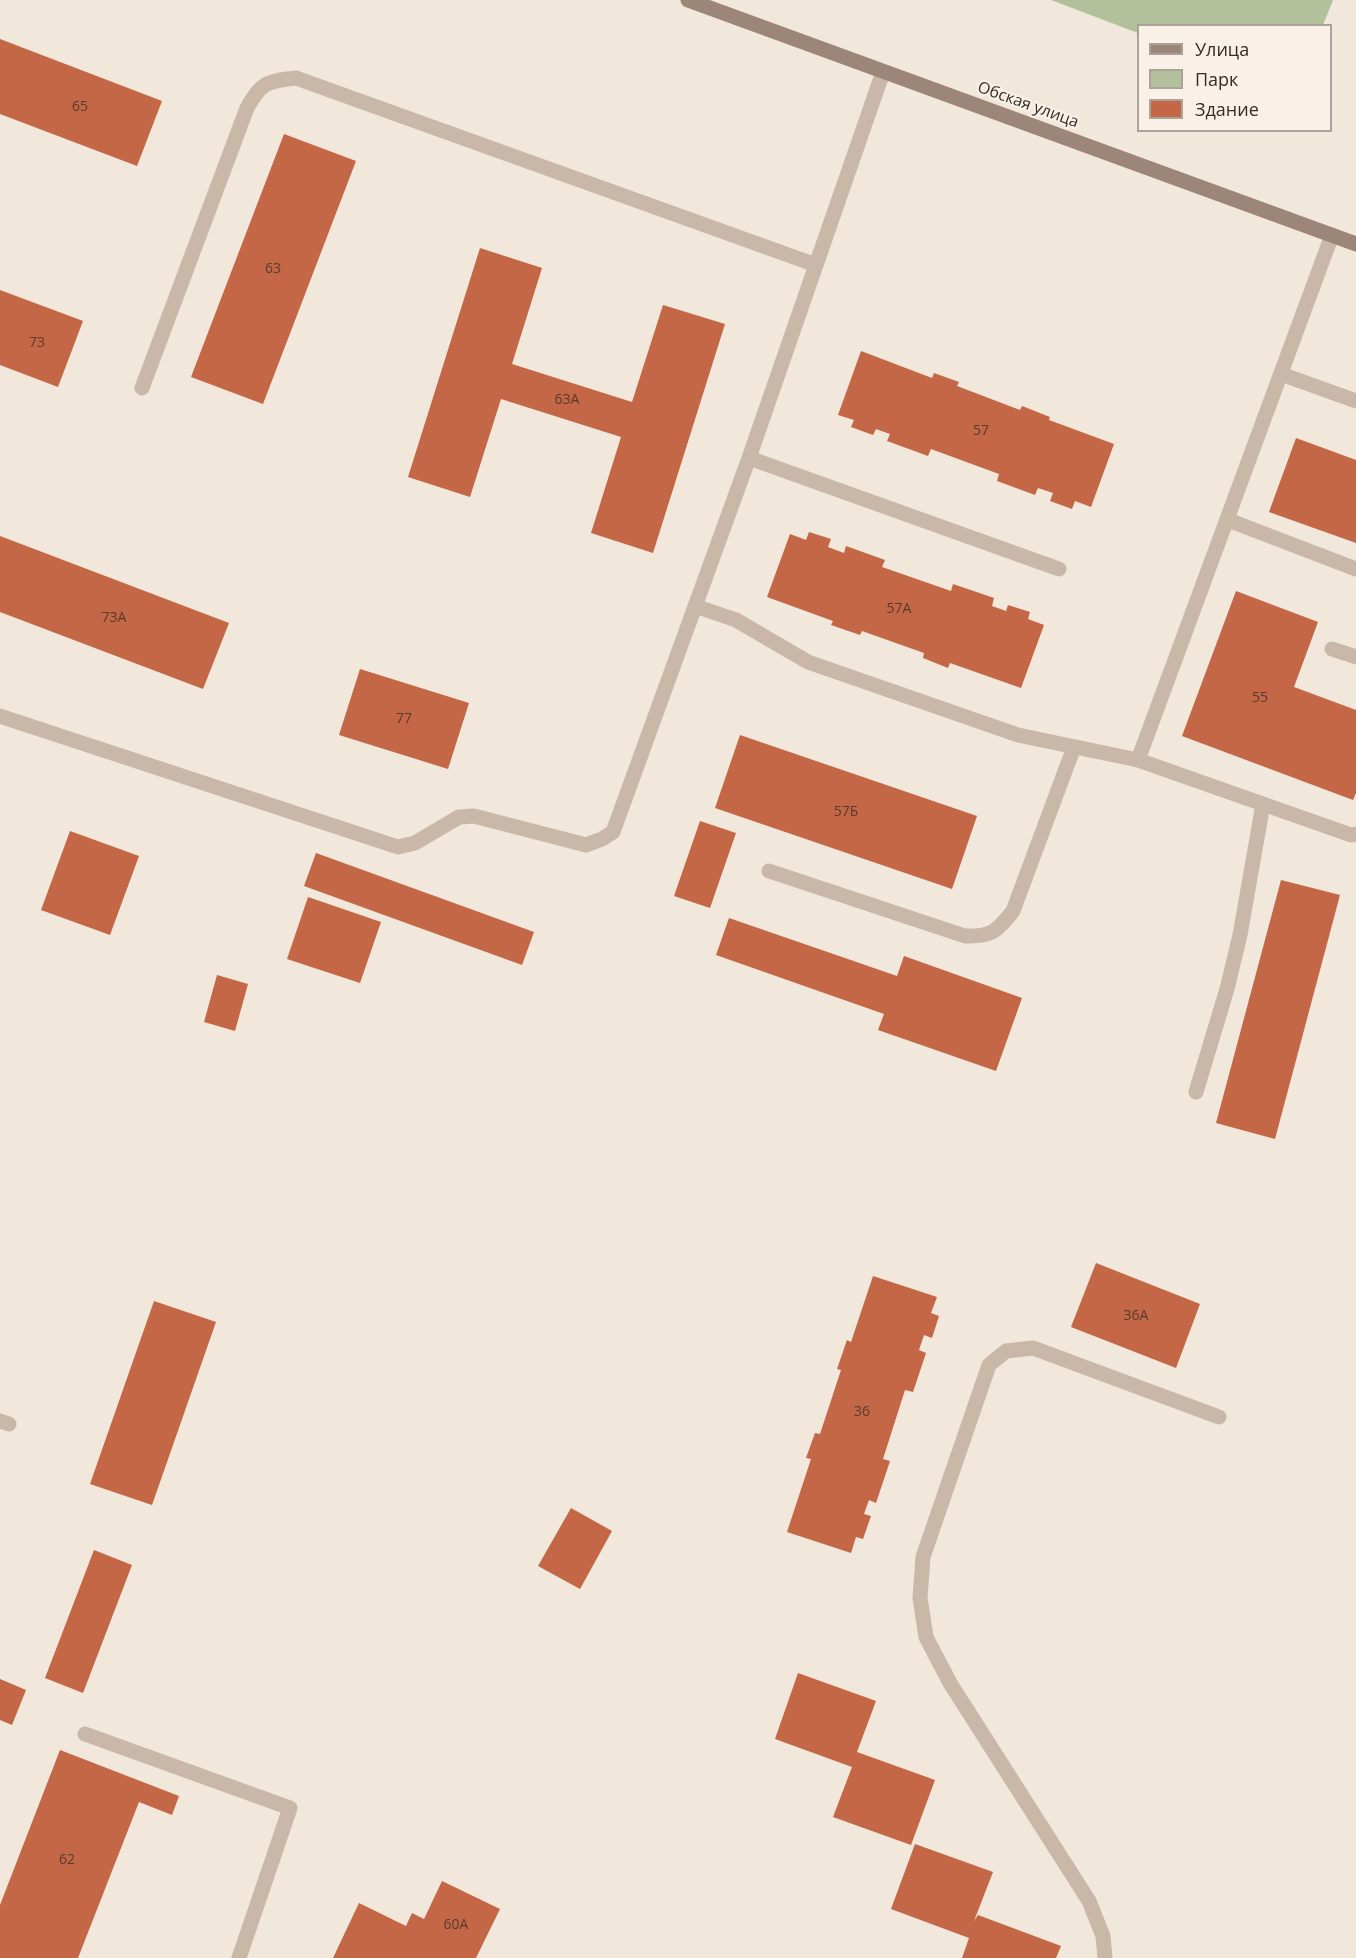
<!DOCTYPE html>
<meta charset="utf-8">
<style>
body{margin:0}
#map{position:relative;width:1356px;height:1958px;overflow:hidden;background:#f1e7da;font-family:"Open Sans",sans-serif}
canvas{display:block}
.legend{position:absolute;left:1137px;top:24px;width:195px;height:108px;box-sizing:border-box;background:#f9f1e7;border:2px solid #aba29a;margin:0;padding:8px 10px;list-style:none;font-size:18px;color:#352c27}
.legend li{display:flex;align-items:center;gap:12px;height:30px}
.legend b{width:30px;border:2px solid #aba29a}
</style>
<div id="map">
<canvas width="1356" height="1958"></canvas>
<ul class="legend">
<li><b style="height:8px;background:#9c8678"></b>Улица</li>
<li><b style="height:16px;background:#b2c09b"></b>Парк</li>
<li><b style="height:16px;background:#c36746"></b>Здание</li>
</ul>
</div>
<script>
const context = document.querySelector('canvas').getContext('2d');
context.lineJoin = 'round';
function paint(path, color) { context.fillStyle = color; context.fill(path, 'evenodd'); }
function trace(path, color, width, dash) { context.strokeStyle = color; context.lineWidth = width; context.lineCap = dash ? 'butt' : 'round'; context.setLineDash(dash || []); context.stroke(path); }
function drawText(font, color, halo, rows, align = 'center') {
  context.font = font + ' "Open Sans",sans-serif'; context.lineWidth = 4.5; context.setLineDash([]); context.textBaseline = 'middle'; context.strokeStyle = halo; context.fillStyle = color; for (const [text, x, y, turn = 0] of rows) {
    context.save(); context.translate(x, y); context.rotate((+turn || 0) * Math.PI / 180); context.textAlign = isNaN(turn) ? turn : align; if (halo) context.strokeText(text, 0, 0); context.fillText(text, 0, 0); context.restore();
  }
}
paint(new Path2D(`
 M1051,0H1333L1323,25L1138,26V33Z`), '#b2c09b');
paint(new Path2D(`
 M0,39L162,101L137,166L0,114Z
 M284,134L356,161L263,404L191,377Z
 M480,248L542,268L512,364L632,402L663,305L725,324L653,553L591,533L621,437L501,399L470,497L408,477Z
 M0,290L83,321L58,387L0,365Z
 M861,351L932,378L934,373L959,382L957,386L1020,410L1022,406L1050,417L1049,420L1114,444L1091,507L1075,501L1072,509L1050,501L1053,493L1038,488L1035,495L997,481L999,474L931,449L928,456L887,441L890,434L876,429L873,435L851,427L854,420L838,415Z
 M1296,438L1356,460V543L1269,512Z
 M809,532L831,539L828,547L844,553L846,546L885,560L882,567L951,591L953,584L994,598L992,606L1006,611L1008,605L1030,612L1028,619L1044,625L1021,688L950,663L948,668L923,658L924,653L862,631L860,635L831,625L833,621L767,597L790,534L806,540Z
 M0,536L229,623L203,689L0,612Z
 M1236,591L1318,622L1294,687L1356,710V793L1353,800L1182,736Z
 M360,669L469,703L448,769L339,735Z
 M740,735L977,816L952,889L715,808Z
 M700,821L736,833L710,908L674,896Z
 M70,831L139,856L110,935L41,910Z
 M316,853L534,932L522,965L304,886Z
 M1281,880L1340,895L1275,1139L1216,1123Z
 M308,897L381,922L360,983L287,959Z
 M729,918L897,976L904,956L1022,998L996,1071L878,1030L884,1014L716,955Z
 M217,975L248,984L235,1031L204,1022Z
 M1096,1263L1200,1304L1176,1368L1071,1327Z
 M873,1276L937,1297L931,1313L939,1316L932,1338L924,1335L919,1350L926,1353L913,1392L905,1390L883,1459L890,1461L876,1503L869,1500L864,1514L871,1516L863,1539L856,1537L851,1553L787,1532L811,1459L806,1458L815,1433L820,1434L841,1370L837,1369L847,1340L851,1342Z
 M154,1301L216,1322L152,1505L90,1484Z
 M571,1508L612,1531L580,1589L538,1566Z
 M94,1550L132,1565L83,1693L45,1678Z
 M798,1673L876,1701L857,1752L935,1780L911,1845L833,1817L852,1767L775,1739Z
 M0,1679L26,1690L12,1725L0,1720Z
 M60,1750L179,1796L172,1815L139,1802L78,1958H0V1905Z
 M915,1844L993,1872L974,1921L978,1915L1061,1946L1056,1958H962L969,1938L891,1909Z
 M442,1881L500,1909L476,1958H333L359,1903L406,1926L412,1913L424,1919Z`), '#c36746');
trace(new Path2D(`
 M1332,235L1138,760L1351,835L1356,834
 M1281,374L1356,401
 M142,388L247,108C261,82 268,81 296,78L816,265
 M749,458L1059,569
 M1228,520L1356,569
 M695,606L736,620L808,662L1018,735L1138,760
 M1332,649L1356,657
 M0,716L398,847L415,843L459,817L474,816L586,845L602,839L613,832L749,458L883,72
 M769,871L965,936C992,937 997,931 1013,911L1074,747
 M1196,1092L1227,989L1240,935L1263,804
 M0,1421L9,1424
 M85,1734L290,1808L239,1958
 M1105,1958L1103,1936L1089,1901L950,1683L926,1637L920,1598L923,1557L989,1365L1006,1351L1033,1348L1219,1417`), '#c9b7a7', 15);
trace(new Path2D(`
 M688,0L1356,244`), '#9c8678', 15);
drawText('14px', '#583b2f', null, [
 ["65",80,107],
 ["63",273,269],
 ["73",37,343],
 ["63А",567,400],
 ["57",981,431],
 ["57А",899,609],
 ["73А",114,618],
 ["55",1260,698],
 ["77",404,719],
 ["57Б",846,812],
 ["36А",1136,1316],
 ["36",862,1412],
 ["62",67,1860],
 ["60А",456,1925]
]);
drawText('16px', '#352c27', '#f9f1e7', [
 ["Обская улица",1028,105,20]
]);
</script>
